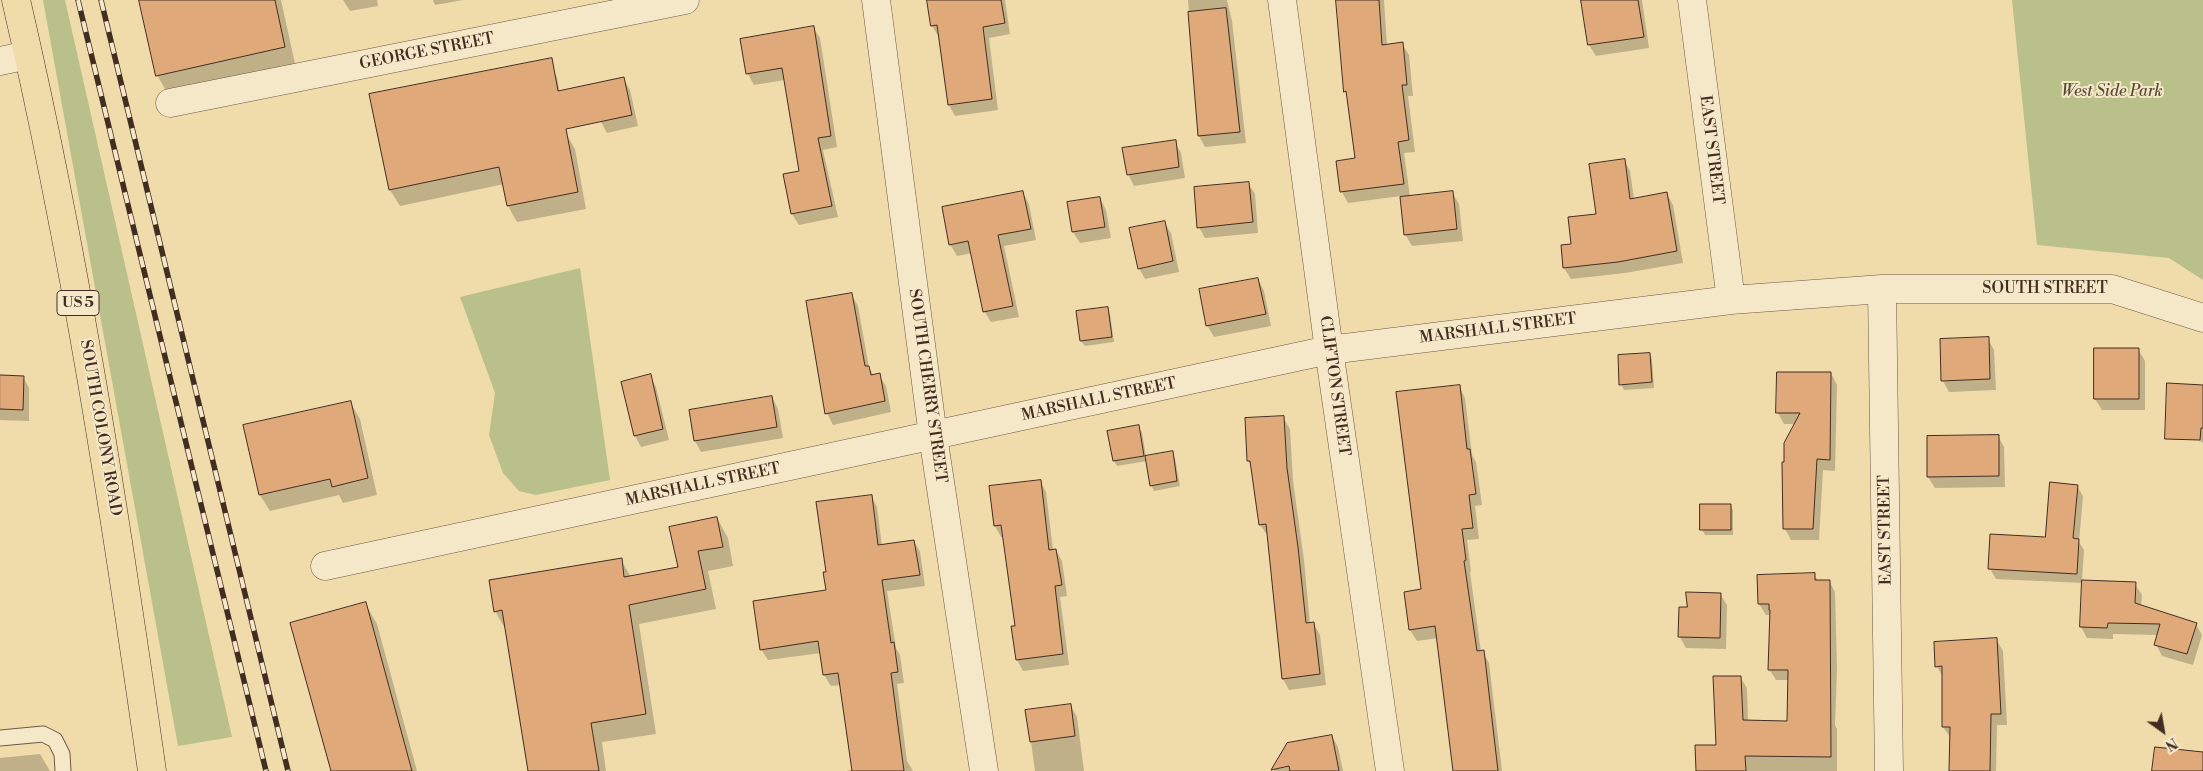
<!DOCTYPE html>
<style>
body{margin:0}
#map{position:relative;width:2203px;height:771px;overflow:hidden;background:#f0dcab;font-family:"Libre Bodoni",serif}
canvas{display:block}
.north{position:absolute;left:2138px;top:706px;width:50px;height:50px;-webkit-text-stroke:4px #f5e8c8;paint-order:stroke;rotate:148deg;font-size:14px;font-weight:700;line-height:20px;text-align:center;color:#432c22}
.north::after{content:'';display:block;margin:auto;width:18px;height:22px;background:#432c22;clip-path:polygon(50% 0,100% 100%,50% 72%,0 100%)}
</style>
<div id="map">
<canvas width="2203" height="771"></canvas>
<div class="north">N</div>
</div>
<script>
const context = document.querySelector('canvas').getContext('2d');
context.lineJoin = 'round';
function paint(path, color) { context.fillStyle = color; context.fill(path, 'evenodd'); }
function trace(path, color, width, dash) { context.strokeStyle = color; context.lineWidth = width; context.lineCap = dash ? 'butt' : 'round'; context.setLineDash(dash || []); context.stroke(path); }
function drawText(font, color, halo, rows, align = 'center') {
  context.font = font + ' "Libre Bodoni",serif'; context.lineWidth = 4; context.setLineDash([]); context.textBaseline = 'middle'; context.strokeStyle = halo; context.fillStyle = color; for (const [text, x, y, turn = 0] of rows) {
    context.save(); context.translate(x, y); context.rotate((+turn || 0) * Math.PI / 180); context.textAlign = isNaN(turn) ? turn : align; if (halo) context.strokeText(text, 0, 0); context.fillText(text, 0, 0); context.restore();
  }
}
paint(new Path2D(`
 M43,0H65L232,737L178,746Z
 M2012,0H2203V280L2169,258L2037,245Z
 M580,268L610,480L536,495L519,491L503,473L489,435L495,393L460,297Z`), '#bac089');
paint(new Path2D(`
 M141,0H281L296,68L169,96L157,75Z
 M343,0H377L378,6L350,11Z
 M433,0H463L435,5Z
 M928,0H1005L1010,34L989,38L998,110L955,116L949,105L939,37L932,26Z
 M1188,0H1227L1232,21L1246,143L1205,147L1199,136Z
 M1337,0H1384L1387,45L1402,44L1409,55L1413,96H1408L1415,152L1404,153L1410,197L1452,192L1459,204L1463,241L1412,246L1405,234L1401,196L1348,203L1342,192L1356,160L1347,95L1345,91Z
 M1582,0H1642L1649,48L1596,56L1589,45Z
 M813,27L820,38L837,147L823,150L838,217L799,225L792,214L800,172L785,80L754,85L748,74L741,40Z
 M547,60L557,77L568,137L575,149L586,209L517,222L508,206L504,184L400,206L390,190L371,95Z
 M623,78L630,90L638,126L607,133L601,122Z
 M1175,142L1181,153L1185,178L1134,186L1128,174Z
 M1624,160L1630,171L1634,199L1667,194L1673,205L1683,263L1625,273L1571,279L1564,268L1562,247L1573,245L1598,215Z
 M1248,183L1255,194L1258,233L1205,238L1199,227Z
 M1023,193L1029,204L1036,240L1004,246L1019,317L991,322L984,311L972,253L957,256L950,244Z
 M1100,198L1106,210L1111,238L1080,243L1073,232L1069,203Z
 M1164,222L1171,233L1179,272L1145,279L1139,268Z
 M1258,279L1264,291L1271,326L1214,337L1207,325Z
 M852,295L858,306L869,368L874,376L879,375L886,386L891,412L833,425L827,413Z
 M1107,308L1110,314L1114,342L1085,346L1081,341Z
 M1988,339L1994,350L1996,390L1949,392L1943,381Z
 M2138,349L2145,361V410H2102L2095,399Z
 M1649,354L1652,359L1654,388L1624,390L1621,384Z
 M1831,373L1837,385L1835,471L1823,470L1819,540H1791L1785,529V463L1796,424H1784L1778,413Z
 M0,376L23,377L29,388V421L0,420Z
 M650,376L656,387L669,440L641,447L635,436L622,383Z
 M1459,386L1465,398L1472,455L1476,462L1482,505L1475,506L1479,539L1467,540L1471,571L1470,572L1481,652H1483L1489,663L1502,771H1454L1438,638L1417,641L1410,630L1422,591Z
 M2203,386V443L2174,423Z
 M772,397L778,409L783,438L701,452L695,441Z
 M350,402L360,419L377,495L343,503L339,495L270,511L260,495Z
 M1283,417L1290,429L1293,481L1304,560L1310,624H1314L1320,635L1326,685L1289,690L1283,679L1268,536L1260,525L1252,466L1248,461L1246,419Z
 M1138,427L1142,432L1146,457L1172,453L1175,458L1180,486L1154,491L1151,485L1147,461L1117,466L1114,461L1109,432Z
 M1998,436L2004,447L2005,487L1935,488L1928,477Z
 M1040,481L1046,492L1053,550H1056L1062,561L1067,596L1060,597L1069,665L1023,671L1017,660V627L1004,537H1001L995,526L990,487Z
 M2077,486L2083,496L2079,542L2084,550L2082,581L2135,584L2142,595L2141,606L2196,624L2202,635L2193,665L2162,656L2156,644L2158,635L2113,634V639L2087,638L2081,627L2083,583L1996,579L1990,569L2046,538Z
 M871,496L877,507L882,546L914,541L920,552L925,586L887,591L896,648L900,655L904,683L897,684L907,761L913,771H847L853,769L841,685L831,686L824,675L821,653L768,660L761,649L827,591V573Z
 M1730,505L1733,510V535H1705L1702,529Z
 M717,518L728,538L733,566L708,571L716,609L639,624L656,734L602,742L606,771H529L507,632L495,611L621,560L631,577L679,568Z
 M1814,574L1818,581H1829L1835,592L1837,669L1835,725L1837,729V771H1697L1717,746L1740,677L1747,688L1748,721L1788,722L1789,680H1776L1769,669L1772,615H1766L1759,604Z
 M1720,594L1727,605L1726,649L1686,648L1680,637L1688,608Z
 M365,603L377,624L417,771H332Z
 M1996,639L2003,651L2007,725H1997L1996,771H1950L1951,738L1943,727V677L1937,667Z
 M1071,706L1077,717L1084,771H1035L1027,712Z
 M1332,736L1338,747L1343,771H1274L1287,744Z
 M40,754L50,771H0V758Z`), '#0003');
const building = new Path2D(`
 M139,0H275L285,47L156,76Z
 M927,0H1001L1005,23L983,27L992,99L948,105L937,25L931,26Z
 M1336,0H1379L1382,45L1403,42L1407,85H1402L1409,140L1398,142L1404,184L1340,192L1336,161L1355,158L1346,91L1344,92Z
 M1581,0H1638L1644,37L1588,45Z
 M1226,8L1240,132L1198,136L1188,12Z
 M814,26L831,136L818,138L832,206L791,214L783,174L799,171L782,68L746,74L740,39Z
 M552,58L558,91L624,77L632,115L566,129L578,192L507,206L499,167L389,190L369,94Z
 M1176,140L1179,167L1127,175L1122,148Z
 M1625,159L1630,199L1667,192L1677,251L1618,262L1563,268L1561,245L1571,244L1568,217L1596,214L1589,164Z
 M1249,182L1253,222L1197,228L1194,187Z
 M1023,191L1031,229L998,235L1013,306L983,312L968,241L949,245L942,207Z
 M1453,191L1457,229L1404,235L1400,197Z
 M1100,197L1105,227L1072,232L1067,202Z
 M1165,221L1173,261L1138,269L1129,228Z
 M1258,278L1266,314L1206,326L1199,289Z
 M852,293L865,366H869L871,375L880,373L885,401L825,414L806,301Z
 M1108,307L1112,337L1080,341L1076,311Z
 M1989,337L1990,379L1941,381L1940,339Z
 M2094,348H2139V399H2094Z
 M1650,353L1652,382L1619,385L1618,355Z
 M1777,372H1831L1830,460L1817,459L1813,529H1783L1782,462H1784V443L1800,413H1776Z
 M651,374L663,429L634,436L621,382Z
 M0,375L24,376L23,410L0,409Z
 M2167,383L2203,385V428H2201L2200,440L2165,439Z
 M1460,385L1467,449H1470L1476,494L1469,495L1473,528L1462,529L1466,560L1464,561L1477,651L1484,650L1498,771H1453L1435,626L1409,630L1404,592L1421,589L1396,392Z
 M772,396L777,427L694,441L689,410Z
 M351,401L368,478L332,487L330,479L259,495L243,425Z
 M1284,416L1287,468L1298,547L1306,623L1314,622L1320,674L1282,679L1266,524L1259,525L1250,461H1247L1245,418Z
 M1139,425L1144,456L1113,461L1107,431Z
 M1999,435V476L1927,477V436Z
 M1173,451L1177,481L1150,486L1145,456Z
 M1041,480L1049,550L1056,549L1062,585L1055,586L1063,654L1016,660L1011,626H1015L1001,525L994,526L989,486Z
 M2050,482L2078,485L2073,538L2079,539L2077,574L1988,569L1990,534L2045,537Z
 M872,495L878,545L914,540L920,575L882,580L891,643L894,642L898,672L891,673L904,771H852L838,673L823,675L818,641L760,650L753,601L826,590L823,572H826L816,502Z
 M1700,504H1731V530H1700Z
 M717,517L723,547L698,551L706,589L629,605L646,714L591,723L599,771H528L502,610L494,612L489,580L622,558L624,577L678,567L669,527Z
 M1815,573V580H1830L1831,757L1745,756L1746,771H1696L1695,745H1716L1713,676H1741L1743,720L1787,721L1788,670H1768L1770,610H1769V604H1758L1757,575Z
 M2082,580L2136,582L2135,603L2197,623L2187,654L2154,645L2160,624L2108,623L2107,628L2080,627Z
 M1686,592L1721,593L1720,638L1678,637L1679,607H1687Z
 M366,602L412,771H331L290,623Z
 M1997,638L2001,714H1991L1990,771H1949L1950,727H1942V666L1935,667L1934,642Z
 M1071,704L1075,736L1030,742L1025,710Z
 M1332,735L1339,771H1290L1289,766L1271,770L1287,743Z
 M2155,747L2203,752V771H2152Z`);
paint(building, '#e0a97a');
trace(building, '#432c22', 1);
const service = new Path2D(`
 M0,738L43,734L55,740L62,754L63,771`);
const minor = new Path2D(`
 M876,0L933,436L984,771
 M1282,0L1329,350L1390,771
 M1692,0L1731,300
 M0,61L28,55
 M170,103L685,0
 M1882,289L1889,771
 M325,566L1329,350L1731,300L1882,289H2112L2203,318`);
const primary = new Path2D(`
 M16,0C75,254 115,512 152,771`);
trace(service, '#6e5844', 17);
trace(minor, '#6e5844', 29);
trace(primary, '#432c22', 29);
trace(service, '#f5e8c8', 15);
trace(minor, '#f5e8c8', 28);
trace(primary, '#f0dcab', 28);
const rail = new Path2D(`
 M78,0L266,771
 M101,0L288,771`);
trace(rail, '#432c22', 5.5);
trace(rail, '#f5e8c8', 4, [11]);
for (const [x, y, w] of [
 [78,303,42]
]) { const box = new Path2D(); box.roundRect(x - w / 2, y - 12.5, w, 25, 4); context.fillStyle = '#f5e8c8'; context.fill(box); trace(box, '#432c22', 1); }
drawText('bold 15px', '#432c22', null, [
 ["US 5",78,303]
]);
drawText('16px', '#432c22', '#f5e8c8', [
 ["GEORGE STREET",427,52,-11],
 ["EAST STREET",1711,150,83],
 ["SOUTH STREET",2045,289],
 ["MARSHALL STREET",1498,329,-7],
 ["SOUTH CHERRY STREET",927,386,82],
 ["CLIFTON STREET",1334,386,82],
 ["MARSHALL STREET",1099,400,-12],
 ["SOUTH COLONY ROAD",100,428,80],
 ["MARSHALL STREET",703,485,-12],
 ["EAST STREET",1886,530,-91]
]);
drawText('italic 16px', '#5b4a37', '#f5e8c8', [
 ["West Side Park",2112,92]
]);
</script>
